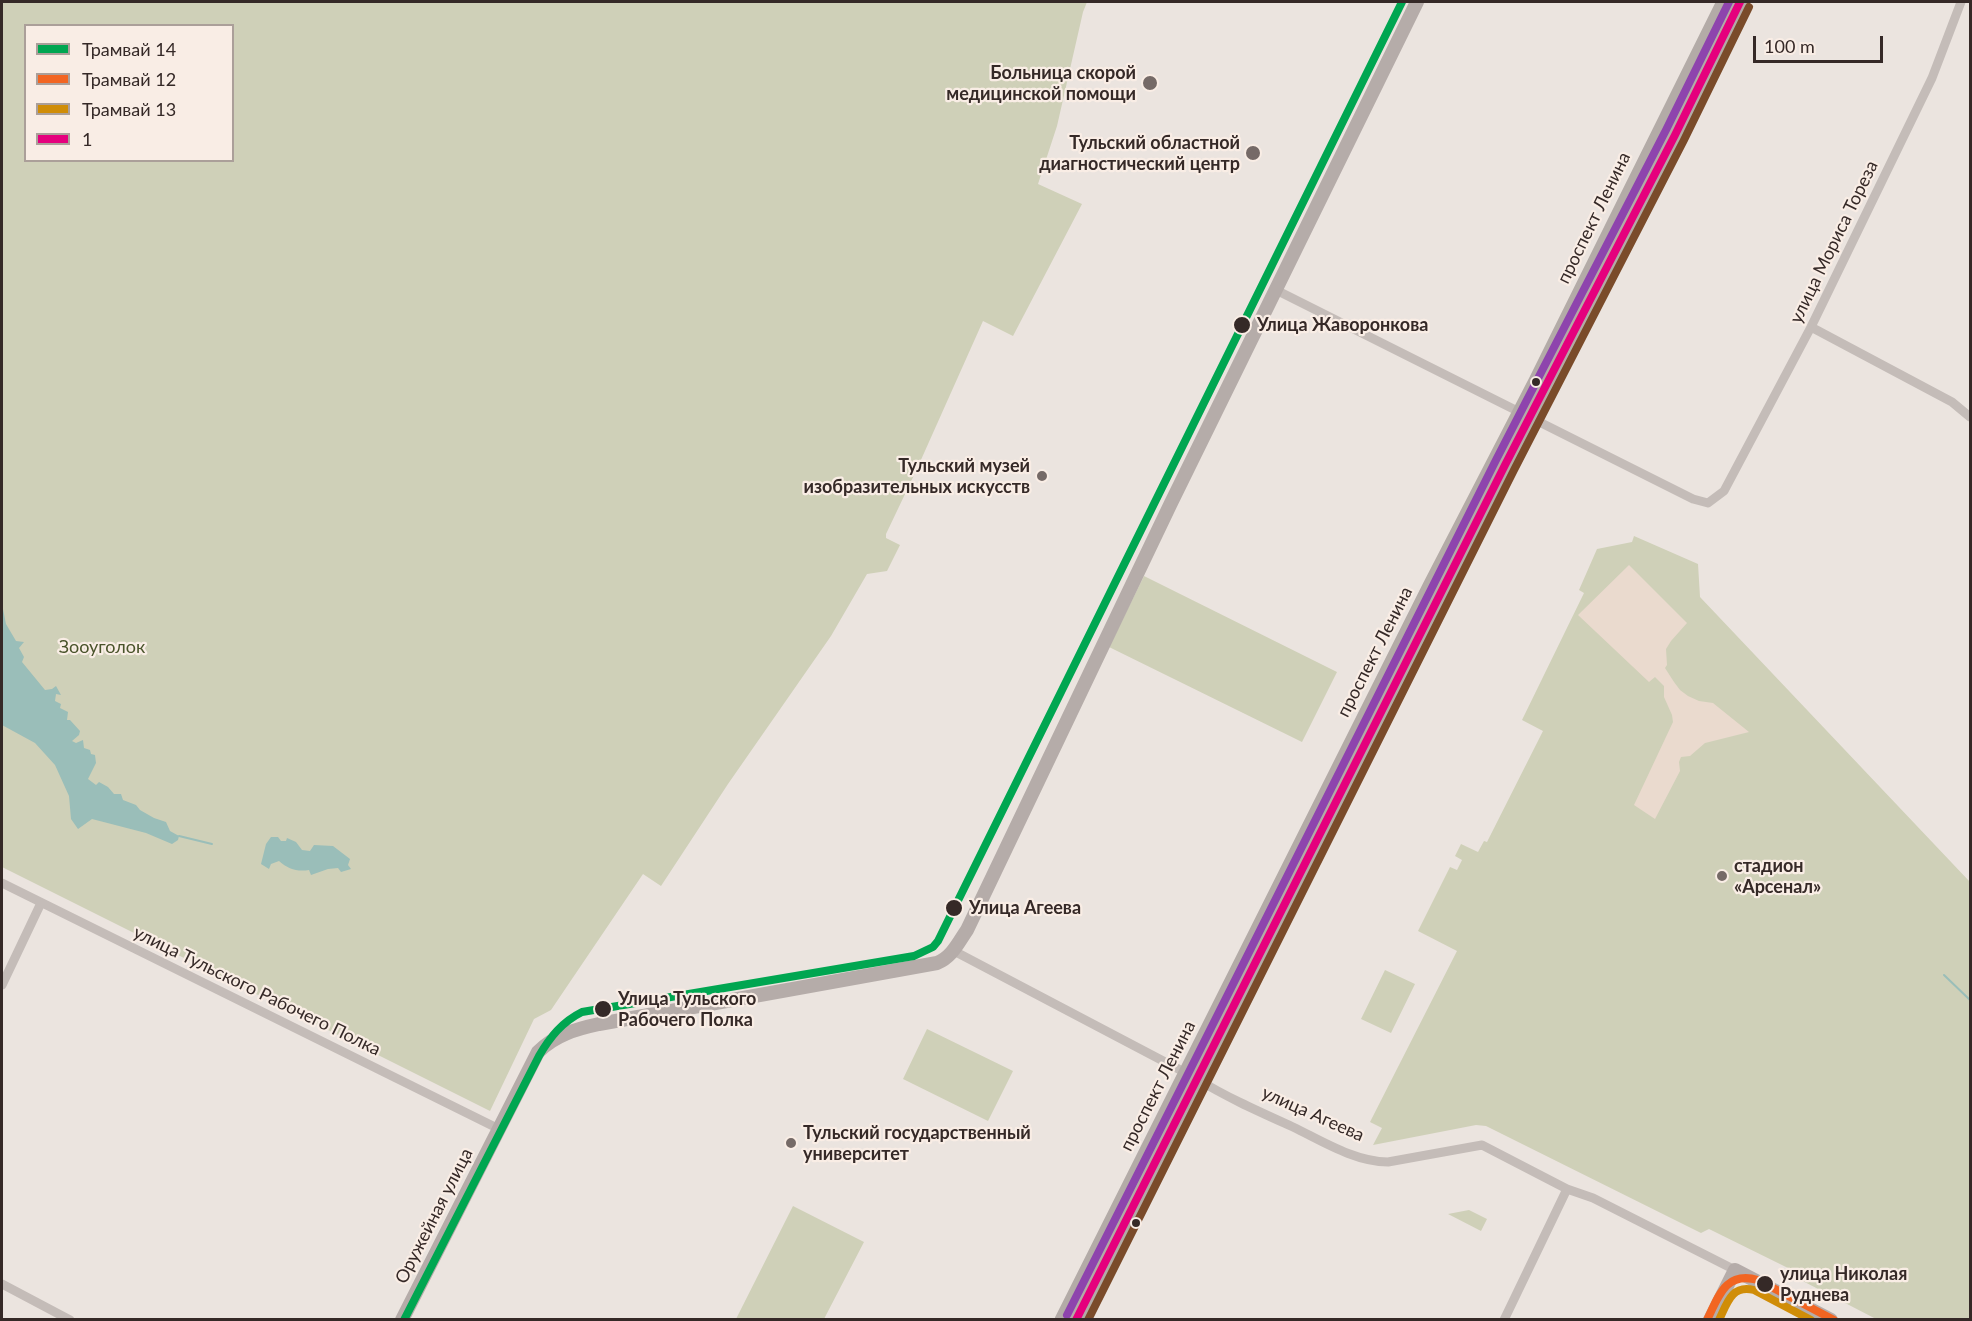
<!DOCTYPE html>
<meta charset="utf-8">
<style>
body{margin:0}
#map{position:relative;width:1972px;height:1321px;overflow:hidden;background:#ebe4df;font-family:Lato,sans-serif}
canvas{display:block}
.frame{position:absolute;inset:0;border:3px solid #352927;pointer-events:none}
.legend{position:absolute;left:24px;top:24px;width:210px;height:138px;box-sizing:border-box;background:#f9ede5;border:2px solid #ab9f99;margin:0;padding:8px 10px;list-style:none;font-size:18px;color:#352927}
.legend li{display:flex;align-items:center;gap:12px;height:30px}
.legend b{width:30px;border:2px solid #ab9f99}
.scale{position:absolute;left:1753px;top:36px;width:130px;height:27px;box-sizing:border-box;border:3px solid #352927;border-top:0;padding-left:8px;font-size:18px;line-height:21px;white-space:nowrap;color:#352927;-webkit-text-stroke:4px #f9ede5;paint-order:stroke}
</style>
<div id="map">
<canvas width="1972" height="1321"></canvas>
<div class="frame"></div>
<ul class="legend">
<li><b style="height:8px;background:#00a651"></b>Трамвай 14</li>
<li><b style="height:8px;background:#f26522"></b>Трамвай 12</li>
<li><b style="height:8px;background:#d08d08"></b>Трамвай 13</li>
<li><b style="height:8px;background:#e5007d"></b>1</li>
</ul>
<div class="scale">100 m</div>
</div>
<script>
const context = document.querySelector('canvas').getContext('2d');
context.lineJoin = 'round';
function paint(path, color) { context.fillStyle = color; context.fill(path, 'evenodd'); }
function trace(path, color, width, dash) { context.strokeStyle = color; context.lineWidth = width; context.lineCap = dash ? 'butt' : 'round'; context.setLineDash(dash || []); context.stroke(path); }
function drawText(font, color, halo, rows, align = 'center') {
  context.font = font + ' Lato,sans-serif'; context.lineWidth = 4.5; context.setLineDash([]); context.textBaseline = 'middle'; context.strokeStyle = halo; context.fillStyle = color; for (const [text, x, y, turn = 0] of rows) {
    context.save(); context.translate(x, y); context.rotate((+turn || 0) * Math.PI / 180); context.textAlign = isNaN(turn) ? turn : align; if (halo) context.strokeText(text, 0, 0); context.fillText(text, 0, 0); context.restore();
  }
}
paint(new Path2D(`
 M2,2H1087L1083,12L1057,126L1038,184L1082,204L1013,336L983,321L916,471L886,534V538L900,545L887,571L867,574L831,636L728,784L661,886L643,874L551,1010L534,1019L490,1111L2,867ZM26,26H232V160H26Z
 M1634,536L1698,564L1700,597L1970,882V1319H1876L1795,1277L1788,1268L1709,1229L1701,1233L1486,1126L1476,1125L1373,1145L1382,1128L1370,1122L1457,951L1418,931L1450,867L1457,870L1462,860L1455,856L1461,844L1478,852L1484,841L1487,842L1543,731L1522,720L1584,593L1579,590L1597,549L1632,542Z
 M1144,576L1337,672L1302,742L1109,647Z
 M1385,970L1415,984L1391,1033L1361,1019Z
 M927,1029L1013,1071L988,1121L903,1079Z
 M793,1206L864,1242L824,1319H736Z
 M1469,1210L1487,1219L1481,1231L1448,1214Z`), '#cfd0b8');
paint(new Path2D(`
 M1629,565L1687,623L1671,641L1666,649L1667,665L1665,668L1674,682L1680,690L1688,696L1699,701L1713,703L1749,732L1705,743L1690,756L1681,757L1679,762L1680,771L1655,819L1634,805L1673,722L1672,715L1664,697V686L1655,677L1649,682L1578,615Z`), '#eadace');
paint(new Path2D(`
 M2,604L6,624L16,641L24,642L19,648L24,657L22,662L45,690L52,689L56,686L61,695L56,694L55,701L61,704L60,708L68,712L67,720H70L80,731L79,735L72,741L76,743L83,740L84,748L90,750L91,754L95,755L96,763L88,779L96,785L99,782L108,787L114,794H121L123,800L136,805L140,810L154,818L166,822L170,831L179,836L178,840L172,844L146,833L92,819L78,829L71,819L69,796L55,765L35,743L2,725Z
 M271,837H278L281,841H286L287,838L296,842L302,850L310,851L314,845L333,846L350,859L348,865L351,869L341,872L338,868L328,869L311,875L309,870C297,872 288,869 279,861L271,864L269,869L261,864L266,844Z`), '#9abeb9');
trace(new Path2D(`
 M179,836L212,844
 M1944,975L1970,1000`), '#9abeb9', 2);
trace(new Path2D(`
 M1276,290L1693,499L1708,503L1724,491L1811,327L1932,78L1961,2
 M1811,327L1952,402L1970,417
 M2,883L499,1129
 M954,951L1186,1073
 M2,985L41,903
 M1197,1079C1228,1098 1260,1112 1293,1127C1322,1141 1355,1162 1388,1162L1482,1145L1567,1189L1593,1198L1735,1270
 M2,1284L70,1320
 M1504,1320L1567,1189`), '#c4bcb8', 9);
trace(new Path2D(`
 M402,1320L538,1052C555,1035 576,1029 599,1024L937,963C952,957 958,943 967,930L1171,503L1417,2
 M1710,1320L1735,1270L1831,1320`), '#b5aca9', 14);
trace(new Path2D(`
 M1062,1320L1430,586L1536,381L1724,2
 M1076,1320L1505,465L1675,135L1740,2`), '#b3aba7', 15);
trace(new Path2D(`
 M1076,1320L1505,465L1675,135L1740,2`), '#e5007d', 8);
trace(new Path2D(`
 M1088,1320L1514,470L1684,140L1749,7`), '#7a4b2a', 8);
trace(new Path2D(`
 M1067,1315L1496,460L1666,130L1729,2`), '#8e44ad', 8);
trace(new Path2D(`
 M404,1320L539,1056C550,1037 562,1022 582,1012L914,956L933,947L938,941L1402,2`), '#00a651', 8);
trace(new Path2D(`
 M1707,1320C1719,1295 1726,1271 1758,1280L1834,1320`), '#f26522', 8);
trace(new Path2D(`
 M1719,1320C1727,1303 1732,1284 1754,1290L1811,1320`), '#d08d08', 8);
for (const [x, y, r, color] of [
 [1150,83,8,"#756a67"],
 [1253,153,8,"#756a67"],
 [1242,325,9,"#352927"],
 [1536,382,5,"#352927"],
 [1042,476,6,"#756a67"],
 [1722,876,6,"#756a67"],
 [954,908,9,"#352927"],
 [603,1009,9,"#352927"],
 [791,1143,6,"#756a67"],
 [1136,1223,5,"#352927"],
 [1765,1284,9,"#352927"]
]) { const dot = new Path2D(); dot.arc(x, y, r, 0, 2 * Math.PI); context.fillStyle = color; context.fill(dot); trace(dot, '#f9ede5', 2); }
drawText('bold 18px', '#352927', '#f9ede5', [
 ["Больница скорой",1136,73],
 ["медицинской помощи",1136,94],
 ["Тульский областной",1240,143],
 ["диагностический центр",1240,164],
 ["Тульский музей",1030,466],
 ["изобразительных искусств",1030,487],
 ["стадион",1734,866,"left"],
 ["«Арсенал»",1734,887,"left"],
 ["Тульский государственный",803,1133,"left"],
 ["университет",803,1154,"left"]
], 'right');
drawText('18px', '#352927', '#f9ede5', [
 ["проспект Ленина",1594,218,-64],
 ["улица Мориса Тореза",1834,242,-64],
 ["проспект Ленина",1375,652,-63],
 ["улица Тульского Рабочего Полка",257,991,26],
 ["проспект Ленина",1158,1086,-63],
 ["улица Агеева",1313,1114,24],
 ["Оружейная улица",434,1216,-63]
]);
drawText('bold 18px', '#352927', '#f9ede5', [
 ["Улица Жаворонкова",1257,325],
 ["Улица Агеева",969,908],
 ["Улица Тульского",618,999],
 ["Рабочего Полка",618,1020],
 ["улица Николая",1780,1274],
 ["Руднева",1780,1295]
], 'left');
drawText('18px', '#49532a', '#f9ede5', [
 ["Зооуголок",102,647]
]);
</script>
